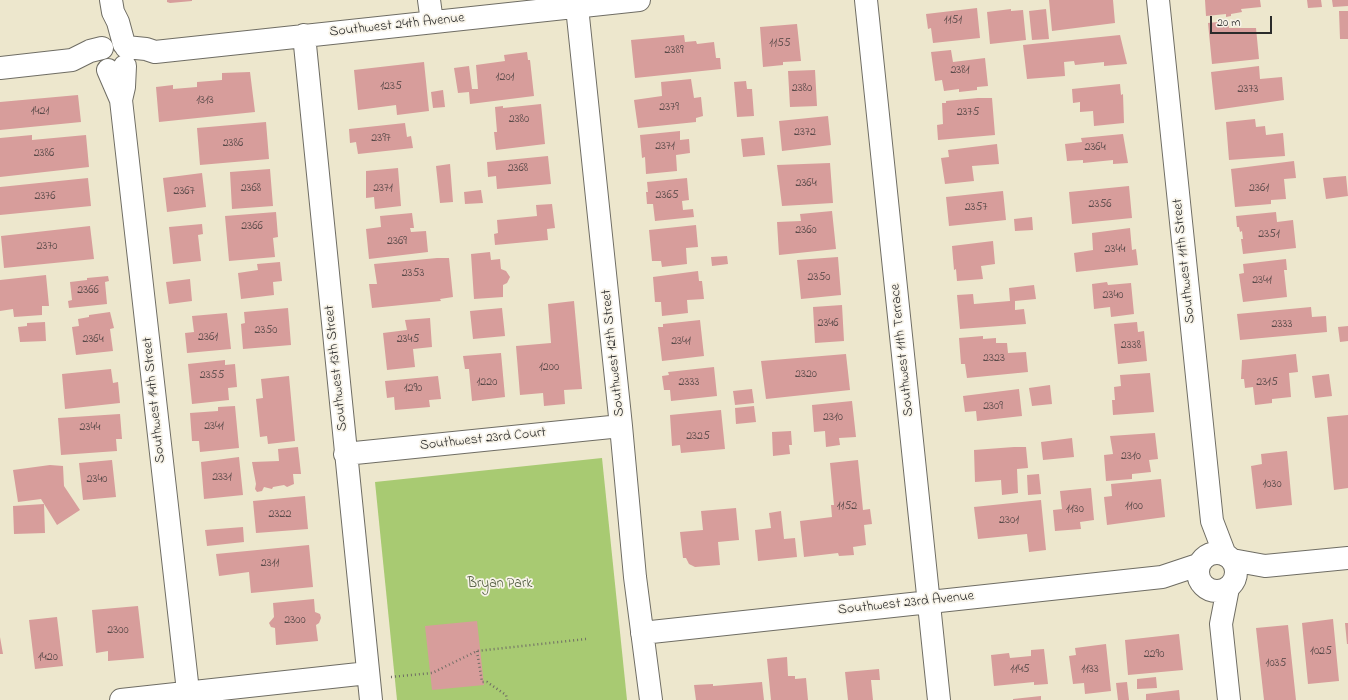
<!DOCTYPE html>
<style>
body{margin:0}
#map{position:relative;width:1348px;height:700px;overflow:hidden;background:#ede7cd;font-family:"Indie Flower",sans-serif}
canvas{display:block}
.scale{position:absolute;left:1210px;top:16px;width:62px;height:18px;box-sizing:border-box;border:2px solid #2b2b2b;border-top:0;padding-left:5px;font-size:12px;line-height:14px;white-space:nowrap;color:#2b2b2b;-webkit-text-stroke:3px #f7f3e8;paint-order:stroke}
</style>
<div id="map">
<canvas width="1348" height="700"></canvas>
<div class="scale">20 m</div>
</div>
<script>
const context = document.querySelector('canvas').getContext('2d');
context.lineJoin = 'round';
function paint(path, color) { context.fillStyle = color; context.fill(path, 'evenodd'); }
function trace(path, color, width, dash) { context.strokeStyle = color; context.lineWidth = width; context.lineCap = dash ? 'butt' : 'round'; context.setLineDash(dash || []); context.stroke(path); }
function drawText(font, color, halo, rows, align = 'center') {
  context.font = font + ' "Indie Flower",sans-serif'; context.lineWidth = 3.5; context.setLineDash([]); context.textBaseline = 'middle'; context.strokeStyle = halo; context.fillStyle = color; for (const [text, x, y, turn = 0] of rows) {
    context.save(); context.translate(x, y); context.rotate((+turn || 0) * Math.PI / 180); context.textAlign = isNaN(turn) ? turn : align; if (halo) context.strokeText(text, 0, 0); context.fillText(text, 0, 0); context.restore();
  }
}
paint(new Path2D(`
 M602,458L627,700H397L375,482Z`), '#a8ca72');
paint(new Path2D(`
 M167,0H192V1L170,3L167,2Z
 M1049,0H1113L1115,23L1052,31Z
 M1205,0H1260L1261,7L1241,9L1242,12L1231,14V16L1226,17V14L1206,16Z
 M1307,0H1321L1322,7L1308,8Z
 M1332,0H1348V6L1333,7Z
 M977,8L980,38L933,43L931,28L928,29L926,14Z
 M1011,9V11L1023,10L1026,40L990,44L987,12Z
 M1046,9L1049,39L1032,40L1029,11Z
 M1339,11H1348V39H1340Z
 M1228,21L1229,28H1256L1259,59L1212,64L1208,23Z
 M797,24L801,61L783,62V65L763,67L760,27Z
 M684,35L685,42L696,41L697,44L714,42L716,58H720L721,69L635,78L631,40Z
 M1120,35L1127,64L1104,66V62L1075,65L1074,61L1064,62L1065,76L1027,79L1023,45Z
 M951,50L953,62L985,58L988,86L977,87V90L959,92V89L944,91L942,80L935,81L931,52Z
 M527,52L528,60H530L534,96L470,104L469,92L458,93L454,68L469,66L472,89H478L476,65L505,61L504,55Z
 M424,62L429,111L397,115L396,105L358,110L354,70Z
 M1259,66L1260,79L1282,77L1284,100L1215,110L1211,72Z
 M815,70L817,106L790,107L788,71Z
 M250,72L255,112L159,122L156,87L173,85V89L197,87V82L222,80V73Z
 M691,79L694,98L701,97L703,116L696,118V122L638,128L634,100L662,96L661,82Z
 M746,81L747,89H752L754,116L737,117L734,82Z
 M1120,84L1121,95L1123,94L1124,123L1094,126L1093,111L1080,112V102L1073,103L1072,89Z
 M443,90L445,107L433,108L431,92Z
 M78,95L81,122L0,130V102Z
 M978,98H992L995,135L938,140L937,125L943,124L942,103H946V101Z
 M541,104L545,144L496,150L494,132H497L495,107L503,106V108Z
 M828,116L831,145L782,151L779,121Z
 M1255,119L1256,127L1265,126L1266,135L1283,133L1285,156L1229,160L1226,122Z
 M266,122L269,159L200,165L197,128Z
 M405,123L407,137L411,136L413,148L358,154L356,142L350,143L349,129Z
 M680,131V140L689,139L690,153L676,155L677,171L646,174L645,157L642,158L640,135Z
 M1123,134L1128,163L1113,164V160L1083,163V160L1067,161L1065,144L1082,142L1081,138Z
 M32,135V140L86,135L89,167L0,177V138Z
 M763,137L765,155L743,157L741,139Z
 M997,144L999,164L972,166L974,181L945,184L941,158L949,157L948,150Z
 M548,156L551,184L497,189L496,176L488,177L487,162Z
 M1294,161L1296,178L1284,179L1286,199L1271,200V204L1235,207L1231,169Z
 M830,163L833,203L782,206L777,165Z
 M450,164L453,202L440,203L436,166Z
 M398,168L401,206L375,209L374,197L366,198V171Z
 M270,169L273,206L232,209L230,172Z
 M202,173L206,207L167,212L163,178Z
 M1346,176L1348,196L1326,199L1323,178Z
 M88,178L91,206L0,215V187Z
 M687,178L689,200L682,201L683,210L693,209L694,217L655,221L653,204H647L646,192H648L647,182Z
 M1129,186L1132,218L1072,224L1069,192Z
 M481,190L483,203L465,204L464,192Z
 M1003,191L1006,220L949,226L946,197Z
 M552,204L555,228L547,229L548,240L495,245L494,234L498,233L497,220L537,216L536,205Z
 M832,211L836,249L779,255L777,222L801,221L800,214Z
 M276,212L278,237L273,238L275,257L229,261L225,216Z
 M1276,212L1277,222L1293,220L1296,248L1243,254L1241,239H1243L1242,231L1240,232L1239,227H1237L1236,216Z
 M412,213L414,228H410L411,232L426,231L428,252L369,259L366,229L381,227L380,216Z
 M1032,217L1033,230L1015,231L1014,219Z
 M202,224L203,234L198,235L201,261L173,264L169,227Z
 M696,225L698,247L686,248L687,264L662,267L661,261H652L649,230Z
 M90,226L94,259L4,268L1,236Z
 M1130,228L1132,250L1136,249L1138,265L1076,272L1074,253L1093,250L1092,233Z
 M993,241L995,264L981,266L983,279L957,281L956,269L954,270L952,246Z
 M490,252L491,260L500,259L501,269L506,271L510,277L507,283L503,285V297L474,299L471,254Z
 M727,256L728,264L712,266L711,257Z
 M838,257L841,295L801,299L797,260Z
 M437,258H449L453,297L440,299L441,301L372,308L369,284H377L374,264Z
 M1286,259L1287,270H1284L1287,297L1243,302L1239,274L1244,273L1243,264Z
 M280,262L282,281L273,282L274,295L241,299L238,273L258,270L257,264Z
 M698,271L699,281H702L704,299L687,300L688,313L662,316L661,302H655L653,277Z
 M46,275L49,306H42V315L14,317L13,309L0,311V280Z
 M108,276L109,281L105,282L107,304L69,308L68,301L72,300L70,282L87,280V278Z
 M190,279L192,301L169,304L166,282Z
 M1107,282L1108,285L1131,283L1134,314L1111,317L1110,307L1094,309L1092,284Z
 M1034,285L1036,299L1015,301V310L1024,309L1026,324L960,329L957,295L973,294L974,304L1010,301L1009,288Z
 M574,301L582,389L564,390L565,404L544,406L543,393L520,395L516,346L551,343L548,304Z
 M842,305L844,341L815,343L813,307Z
 M1311,307L1312,317L1326,316L1327,332L1240,340L1237,314Z
 M288,308L291,345L243,349L241,324L245,323L244,312Z
 M502,308L505,336L473,339L470,311Z
 M110,312L114,328L110,329L113,351L76,355L72,327L79,326L78,319L89,317V315Z
 M227,313L231,349L187,353L185,333L194,332L192,316Z
 M430,318L432,347L413,349L415,367L387,370L383,333L407,330L405,320Z
 M700,320L704,356L662,361L658,327H663V324Z
 M45,322L46,341L20,342L18,327L27,326V323Z
 M1137,322L1138,332L1144,331L1147,361L1118,364L1114,324Z
 M1348,326V341L1340,342L1338,327Z
 M983,336V339L996,338V343H1007L1008,353L1026,352L1028,372L967,378L965,364H961L959,338Z
 M501,353L505,397L472,401L469,369H465L463,356Z
 M846,354L850,390L766,399L761,361Z
 M1296,354L1298,372L1289,373L1291,397L1272,399V403L1255,405L1253,387L1245,388L1244,379H1241L1242,360Z
 M225,360V365L235,364L237,387L228,388L229,400L192,404L188,364Z
 M714,367L717,396L671,401L670,390H664L662,376L669,375L668,372Z
 M111,369L113,383L118,382L120,403L65,409L62,374Z
 M1150,373L1154,412L1113,415L1112,400H1115L1114,387L1121,386L1120,375Z
 M1329,374L1332,396L1315,398L1312,376Z
 M289,376L295,441L268,444L267,436L260,437L256,399L263,398L261,379Z
 M438,376L441,399L429,400L430,407L395,410L394,397L387,398L385,381Z
 M1050,385L1052,404L1032,406L1029,388Z
 M752,389L754,403L735,405L733,391Z
 M1019,389L1022,416L977,421L976,411L965,412L963,396Z
 M852,401L856,437L839,438L840,445L826,447L825,431L814,432L812,405Z
 M235,406L239,448L200,452L199,441H192L190,413L218,411V407Z
 M754,406L756,422L736,424L735,408Z
 M721,410L725,449L681,453L680,445L672,446L670,415Z
 M120,414L122,439H116L117,451L61,455L58,418Z
 M1348,415V488L1334,490L1327,417Z
 M791,431L792,445H789L790,454L773,456L772,432Z
 M1155,433L1158,459L1149,460L1151,472L1132,474V479L1106,481L1104,455L1113,454L1110,436Z
 M1072,438L1074,457L1043,460L1041,442Z
 M298,447L301,474H293L294,484L287,487L284,485L273,487L272,489L264,487L262,491L257,492L255,489L256,484L252,462L279,461L278,449Z
 M1014,447H1026L1028,468L1017,469L1018,493L1002,495L1001,480L975,482L974,450Z
 M1287,451L1292,505L1256,509L1251,466L1262,464L1261,454Z
 M239,457L243,495L204,499L201,462Z
 M112,460L116,497L83,500L79,463Z
 M858,460L863,510L870,509L872,524L864,525L866,545L853,547L854,555L839,556L838,553L804,557L800,521L832,517L831,505H834L830,463Z
 M50,465L63,466L64,486L80,510L57,525L41,499L18,502L13,470Z
 M1039,474L1041,494L1028,495L1027,475Z
 M1161,479L1165,517L1107,525L1104,497L1112,496L1111,484Z
 M1091,488L1094,520L1080,522L1081,529L1055,531L1053,510L1062,509L1060,491Z
 M305,496L308,529L256,533L253,501Z
 M1041,500L1046,550L1029,552L1027,534L978,539L974,507Z
 M44,504L45,533L14,534L13,506Z
 M736,508L739,540L718,542L720,565L695,567L689,564L686,558H683L680,532L703,530L701,511Z
 M781,511L784,539L795,538L797,557L758,561L755,530L771,528L769,513Z
 M243,527L244,542L207,546L205,530Z
 M309,545L313,587L251,593L249,572L219,576L216,554Z
 M314,599L315,612L320,614L321,618L319,623L316,625L318,641L276,645L275,628L271,627L269,623L274,617L273,603Z
 M138,606L144,658L108,661V651L96,653L92,610Z
 M57,617L63,666L35,669L29,620Z
 M1333,619L1339,681L1308,684L1302,623Z
 M477,621L484,685L432,690L425,626Z
 M1345,623H1348V644H1347Z
 M1288,625L1296,700H1264L1256,628Z
 M1179,634L1183,670L1128,675L1125,640Z
 M0,637L3,654H0Z
 M1106,644L1111,691L1085,694L1084,683L1073,684L1069,656L1076,655L1075,648Z
 M1044,649L1048,684L1034,685V682L994,686L991,655L1009,653L1010,658L1031,656V650Z
 M787,657L788,676H795V679L806,678L808,700H771L767,659Z
 M879,669L880,680H871L873,700H848L845,672Z
 M1156,677L1157,688L1137,689V679Z
 M762,682L764,700H696L694,685L713,684V686Z
 M1127,682L1129,700H1118L1116,683Z
 M1179,690L1180,700H1146V694Z
 M1041,696V700H1013V699Z`), '#d79d9b');
const minor = new Path2D(`
 M111,0L113,12L118,22L124,44
 M429,0L432,22
 M866,0L939,700
 M1158,0L1212,521L1225,555
 M577,7L621,426L635,577L651,700
 M304,35L371,700
 M126,47L146,49L155,52L639,0
 M0,68L72,60L90,51L102,48
 M108,70L121,100L189,700
 M121,100L124,87L125,66
 M345,454L621,426
 M1198 572a19 19 0 1 1 38 0a19 19 0 1 1-38 0Z
 M1232,560L1265,566L1348,558
 M1228,588L1221,624L1229,700
 M642,633L1162,577L1198,565
 M121,700L368,673`);
trace(minor, '#6f6d64', 24);
trace(new Path2D(`
 M477,651L482,682H487L506,695L507,700
 M391,677L432,673L477,651L586,639`), '#6f6d64', 2.5, [1, 3]);
trace(minor, '#fff', 22);
drawText('12px', '#564847', null, [
 ["1151",953,21],
 ["1155",780,44],
 ["2389",674,51],
 ["2381",960,71],
 ["1201",505,78],
 ["1235",391,87],
 ["2380",802,89],
 ["2373",1248,90],
 ["1313",205,101],
 ["2379",669,108],
 ["1421",40,112],
 ["2375",968,113],
 ["2380",519,120],
 ["2372",805,133],
 ["2397",381,139],
 ["2386",233,144],
 ["2371",665,147],
 ["2364",1095,148],
 ["2386",44,154],
 ["2368",518,169],
 ["2364",806,184],
 ["2368",251,189],
 ["2371",383,189],
 ["2361",1259,189],
 ["2367",184,192],
 ["2365",667,196],
 ["2376",45,197],
 ["2356",1100,205],
 ["2357",976,208],
 ["2366",252,227],
 ["2360",806,231],
 ["2351",1269,235],
 ["2369",397,242],
 ["2370",47,247],
 ["2344",1115,250],
 ["2353",413,274],
 ["2350",819,278],
 ["2341",1262,281],
 ["2366",88,291],
 ["2340",1113,296],
 ["2346",828,324],
 ["2333",1282,325],
 ["2350",266,331],
 ["2361",208,338],
 ["2364",93,340],
 ["2345",408,340],
 ["2341",681,342],
 ["2338",1131,346],
 ["2323",994,359],
 ["1200",549,368],
 ["2320",806,375],
 ["2355",212,376],
 ["1220",487,383],
 ["2333",689,383],
 ["2315",1267,383],
 ["1290",413,389],
 ["2309",993,407],
 ["2310",833,418],
 ["2341",214,427],
 ["2344",90,428],
 ["2325",698,437],
 ["2310",1131,457],
 ["2331",222,478],
 ["2340",97,480],
 ["1030",1272,485],
 ["1152",847,507],
 ["1100",1134,507],
 ["1130",1075,510],
 ["2322",280,515],
 ["2301",1009,521],
 ["2311",270,564],
 ["2300",295,621],
 ["2300",118,631],
 ["1025",1321,652],
 ["2290",1154,655],
 ["1420",48,658],
 ["1035",1276,664],
 ["1145",1020,670],
 ["1133",1090,670]
]);
drawText('14px', '#2b2b2b', '#f7f3e8', [
 ["Southwest 24th Avenue",397,26,-6],
 ["Southwest 11th Street",1185,261,-96],
 ["Southwest 11th Terrace",903,350,-96],
 ["Southwest 12th Street",614,353,-96],
 ["Southwest 13th Street",337,368,-96],
 ["Southwest 14th Street",155,400,-96],
 ["Southwest 23rd Court",483,440,-6],
 ["Southwest 23rd Avenue",906,604,-6]
]);
drawText('14px', '#505b40', '#f7f3e8', [
 ["Bryan Park",500,585]
]);
</script>
